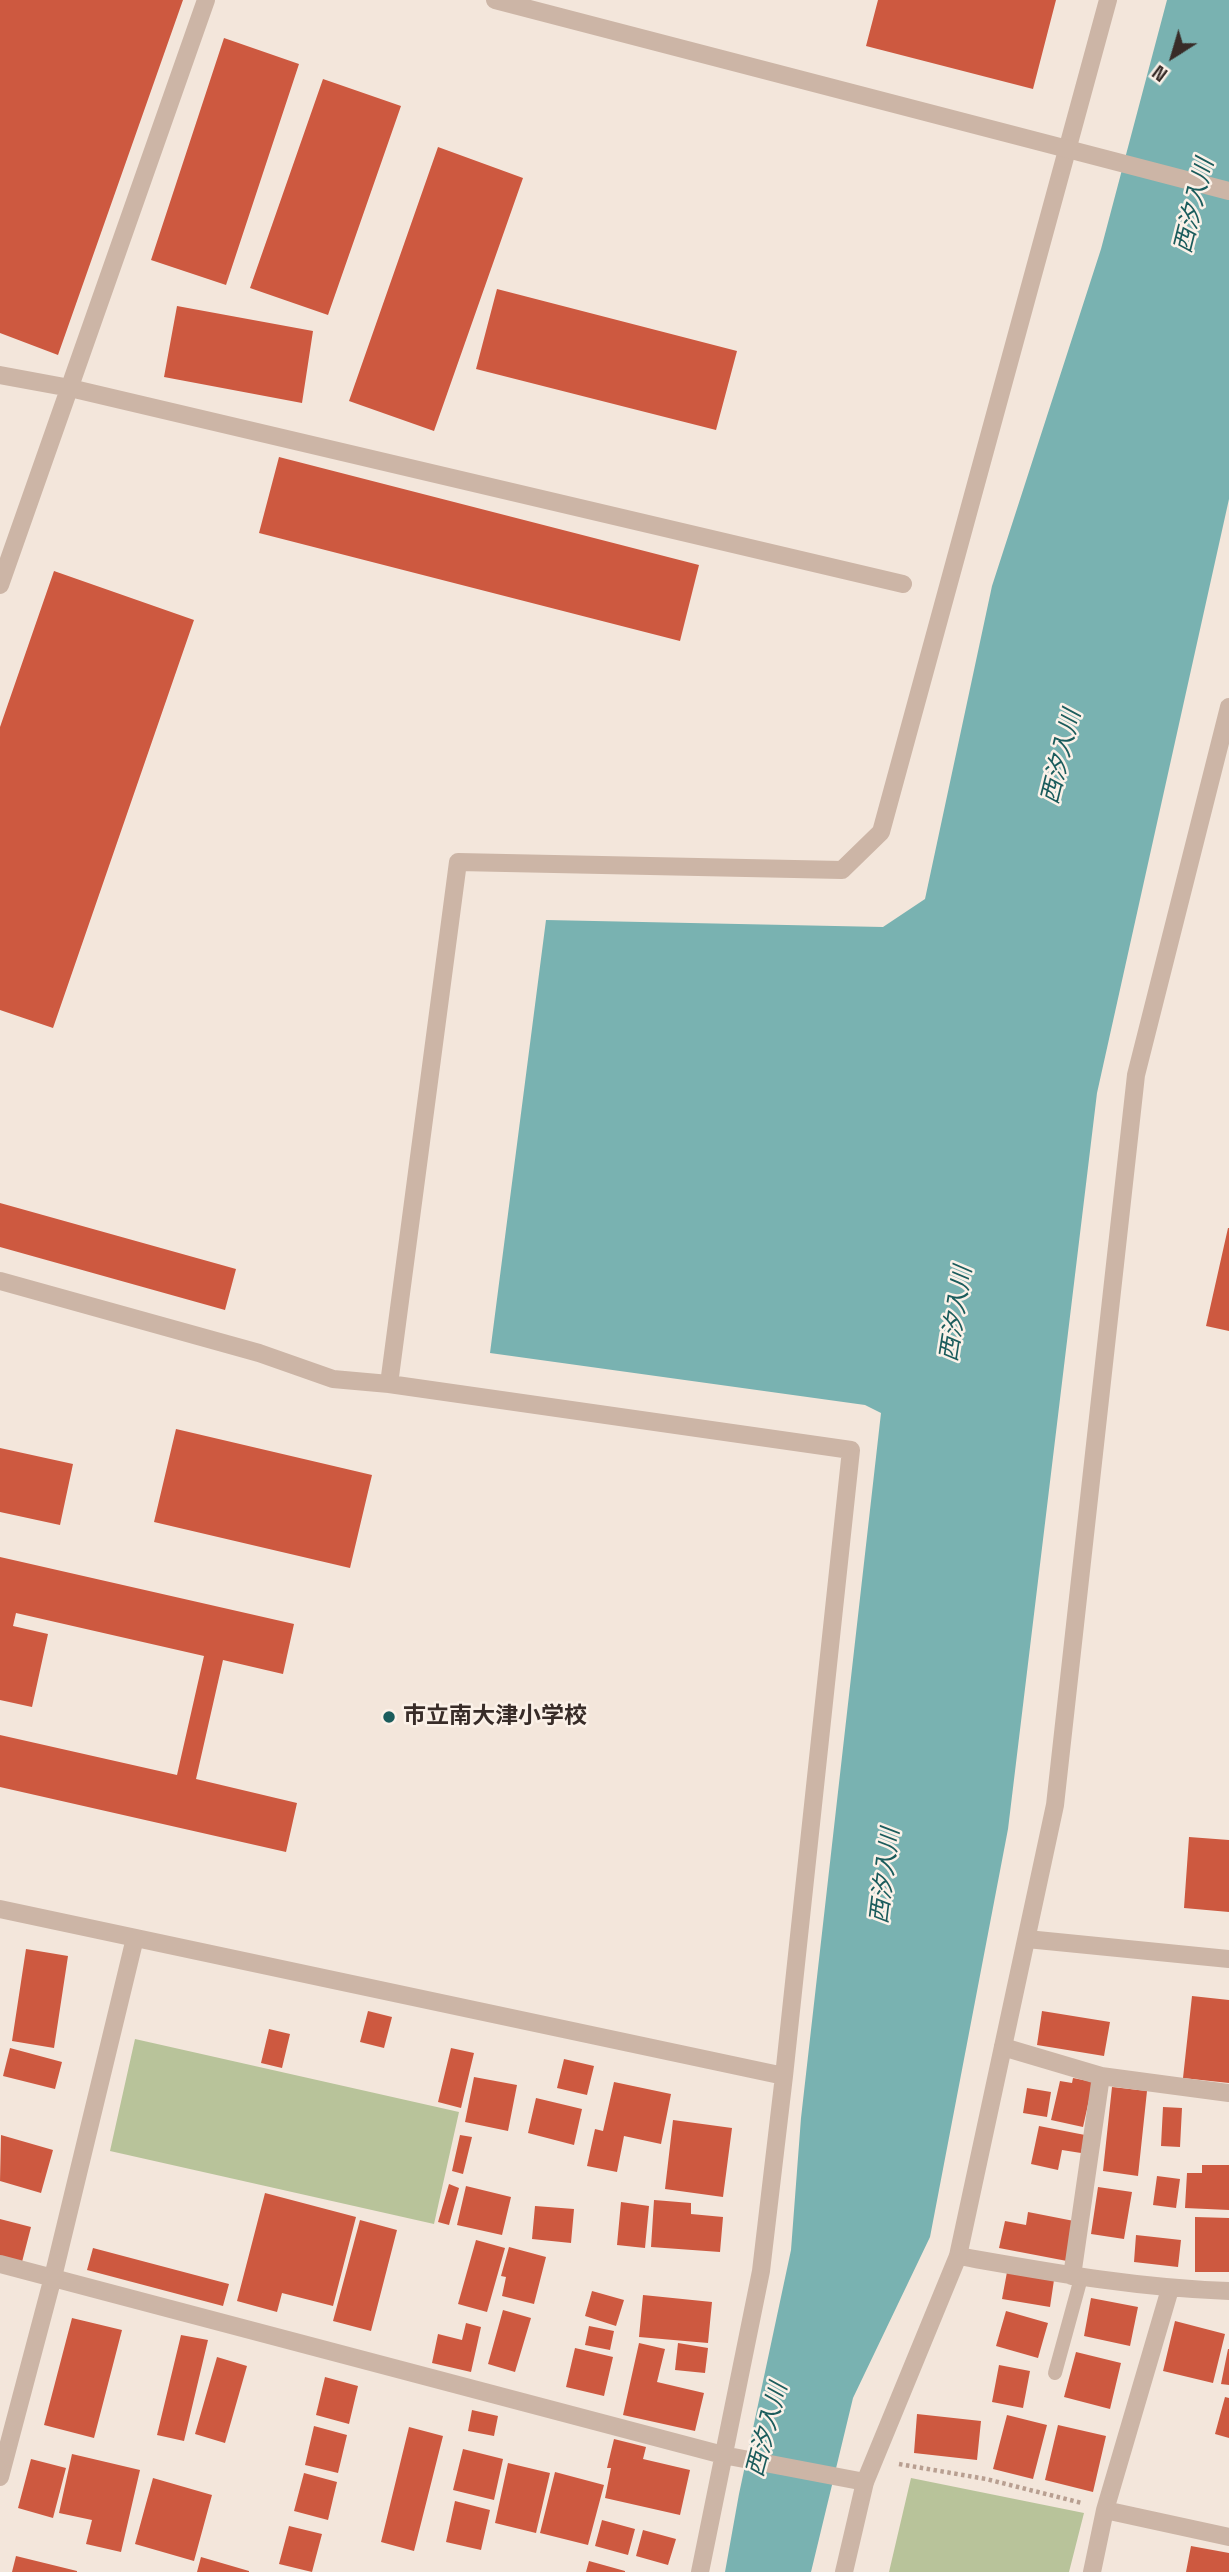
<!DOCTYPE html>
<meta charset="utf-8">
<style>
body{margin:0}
#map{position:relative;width:1229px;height:2572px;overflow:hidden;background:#f3e6db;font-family:"Space Grotesk",sans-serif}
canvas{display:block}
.north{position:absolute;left:1138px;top:21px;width:70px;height:70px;-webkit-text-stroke:5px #fbf1e8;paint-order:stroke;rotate:217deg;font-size:19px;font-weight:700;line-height:28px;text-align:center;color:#382c28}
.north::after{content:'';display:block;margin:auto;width:24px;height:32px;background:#382c28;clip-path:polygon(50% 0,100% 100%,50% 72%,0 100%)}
</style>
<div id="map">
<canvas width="1229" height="2572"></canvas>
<div class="north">N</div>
</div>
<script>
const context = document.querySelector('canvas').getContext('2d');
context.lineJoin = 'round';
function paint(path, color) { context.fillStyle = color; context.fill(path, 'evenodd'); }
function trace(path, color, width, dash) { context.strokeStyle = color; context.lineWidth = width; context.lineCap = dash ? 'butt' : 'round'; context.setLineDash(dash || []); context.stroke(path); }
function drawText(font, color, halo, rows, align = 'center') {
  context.font = font + ' "Space Grotesk","Noto Sans JP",sans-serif'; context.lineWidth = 5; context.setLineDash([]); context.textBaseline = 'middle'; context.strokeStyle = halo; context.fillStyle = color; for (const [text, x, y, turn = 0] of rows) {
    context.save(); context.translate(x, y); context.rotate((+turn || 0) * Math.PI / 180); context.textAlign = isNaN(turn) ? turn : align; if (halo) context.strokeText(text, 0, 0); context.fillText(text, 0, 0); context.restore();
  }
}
paint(new Path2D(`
 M135,2039L459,2112L434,2224L110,2151Z
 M911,2478L1084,2513L1069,2572H889Z`), '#b8c39a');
paint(new Path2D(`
 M1167,0H1229V499L1097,1093L1008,1829L930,2237L853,2398L811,2572H725L739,2494L791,2250L801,2118L881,1413L865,1405L490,1353L546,920L883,927L925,899L992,586L1101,249Z`), '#79b2b1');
paint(new Path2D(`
 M0,0H183L58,355L0,333Z
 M878,0H1056L1033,89L866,46Z
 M224,38L299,64L226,285L151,260Z
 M323,79L401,106L328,315L250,288Z
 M438,147L523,178L434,431L349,401Z
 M497,289L737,351L716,430L476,369Z
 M177,306L313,331L302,403L164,377Z
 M279,457L699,565L680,641L259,533Z
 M54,571L194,620L53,1028L0,1010V727Z
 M0,1203L236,1269L225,1310L0,1247Z
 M1228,1228H1229V1331L1206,1326Z
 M176,1429L372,1475L350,1568L154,1522Z
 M0,1448L73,1464L60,1525L0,1512Z
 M0,1557L294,1624L283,1674L223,1660L196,1779L297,1803L286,1852L0,1787V1735L177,1775L204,1656L16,1613L13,1626L48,1634L32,1707L0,1700Z
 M1189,1837L1229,1840V1912L1184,1908Z
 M26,1949L68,1956L54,2048L12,2041Z
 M1192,1996L1229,2000V2083L1183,2078Z
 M368,2011L392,2017L384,2048L360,2042Z
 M1042,2011L1110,2022L1104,2056L1037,2045Z
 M269,2029L290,2034L282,2068L261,2063Z
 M10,2048L62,2062L55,2089L3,2076Z
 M451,2048L474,2053L461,2108L438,2102Z
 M564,2059L594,2066L587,2095L557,2088Z
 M474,2077L517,2085L508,2131L465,2122Z
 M1073,2078L1093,2082L1083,2127L1051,2120L1060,2081L1072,2083Z
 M614,2082L671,2094L661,2144L624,2136L617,2172L587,2166L595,2129L603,2131Z
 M1112,2087L1147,2091L1138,2176L1103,2171Z
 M1027,2088L1051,2092L1047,2117L1023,2113Z
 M536,2098L582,2109L574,2145L528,2133Z
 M1163,2107L1182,2108L1180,2147L1161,2146Z
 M673,2120L732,2128L723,2197L665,2189Z
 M1039,2126L1085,2135L1081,2153L1062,2150L1058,2170L1031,2164Z
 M1,2135L53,2150L41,2193L0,2181Z
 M460,2135L472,2137L463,2174L452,2171Z
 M1202,2165H1229V2210L1185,2208L1187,2173H1202Z
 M1157,2176L1180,2179L1176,2208L1153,2205Z
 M449,2184L459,2188L449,2225L438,2222Z
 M466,2186L511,2197L502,2235L457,2225Z
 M1098,2187L1132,2192L1124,2239L1091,2234Z
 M265,2193L356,2217L333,2306L282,2293L277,2312L237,2301Z
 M654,2200L691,2203V2214L723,2217L720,2252L651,2247Z
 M621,2202L649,2206L645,2248L617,2245Z
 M535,2206L574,2209L571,2243L532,2239Z
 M1028,2212L1074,2221L1067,2261L999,2248L1005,2221L1026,2225Z
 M1195,2217L1229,2218V2272H1195Z
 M0,2219L31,2227L22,2262L0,2256Z
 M360,2220L397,2230L371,2331L333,2321Z
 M1136,2235L1181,2240L1178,2267L1134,2262Z
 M476,2240L505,2248L487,2312L458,2304Z
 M509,2247L546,2257L534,2304L502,2296L506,2277L501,2276Z
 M93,2248L229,2284L223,2306L87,2270Z
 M1007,2272L1054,2280L1050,2307L1002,2299Z
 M592,2291L624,2300L616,2326L585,2316Z
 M643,2295L712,2302L708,2343L639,2337Z
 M1091,2298L1138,2307L1130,2346L1084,2336Z
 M503,2310L531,2318L515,2372L488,2364Z
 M1006,2311L1048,2323L1038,2358L996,2346Z
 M72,2318L122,2330L94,2438L44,2425Z
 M1175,2321L1225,2334L1213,2383L1163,2371Z
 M466,2323L481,2327L471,2372L432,2363L438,2334L462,2340Z
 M589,2326L614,2331L610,2350L585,2345Z
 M181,2335L208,2340L184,2441L157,2435Z
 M639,2343L665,2349L657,2382L704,2393L695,2431L623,2415Z
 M678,2343L708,2348L705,2373L675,2370Z
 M575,2348L613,2357L604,2396L566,2387Z
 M1228,2349H1229V2385L1221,2384Z
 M1076,2352L1121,2363L1110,2409L1064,2397Z
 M217,2357L247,2366L225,2443L195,2434Z
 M999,2365L1030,2371L1023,2408L992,2402Z
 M325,2377L358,2386L349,2424L316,2415Z
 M1225,2397L1229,2398V2438L1215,2434Z
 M472,2410L498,2416L494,2436L468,2431Z
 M917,2414L981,2421L977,2460L914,2453Z
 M1007,2415L1047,2425L1033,2479L993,2469Z
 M1058,2425L1106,2436L1093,2492L1045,2480Z
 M314,2426L347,2435L338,2473L305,2465Z
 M409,2427L443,2436L414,2551L381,2542Z
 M614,2439L646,2447L643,2459L690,2470L680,2515L605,2498L611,2468H607Z
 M463,2449L503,2459L494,2500L453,2490Z
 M72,2454L140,2470L121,2552L86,2544L92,2520L59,2513Z
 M31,2459L66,2468L53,2518L18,2508Z
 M508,2463L550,2473L536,2533L495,2523Z
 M555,2472L604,2485L588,2545L540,2533Z
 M304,2473L337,2482L328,2520L294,2511Z
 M153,2478L212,2495L194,2561L135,2544Z
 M455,2501L490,2510L481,2550L446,2542Z
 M602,2520L635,2529L628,2555L595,2546Z
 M289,2526L322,2534L312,2572L279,2564Z
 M643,2530L676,2539L668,2565L636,2556Z
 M1191,2546L1229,2553V2572H1186Z
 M16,2556L77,2571V2572H12Z
 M201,2557L249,2571V2572H197Z
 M589,2561L625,2571V2572H586Z`), '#cd5940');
trace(new Path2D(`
 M899,2464L986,2479L1082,2503`), '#b89f91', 4.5, [3.5, 3.5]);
trace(new Path2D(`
 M1055,2373L1081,2278`), '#ccb5a6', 14);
trace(new Path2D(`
 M0,375L70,388L903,584
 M0,585L206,0
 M0,1281L259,1353L333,1379L389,1384L851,1450L784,2076L761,2271L700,2572
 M389,1384L458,862L842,870L881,832L1108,0
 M0,1909L784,2076
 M1027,1939L1229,1959
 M1003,2047L1101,2076L1229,2093
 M958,2256C1050,2272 1136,2288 1229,2291
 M0,2264L723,2455L865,2482
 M1072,2276L1101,2076
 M0,2477L53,2277L135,1938
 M1105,2510L1229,2537
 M1092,2572L1105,2510L1170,2289`), '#ccb5a6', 18);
trace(new Path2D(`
 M495,0L1229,191
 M844,2572L865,2482L958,2256L1055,1805L1136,1075L1229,707`), '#ccb5a6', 18);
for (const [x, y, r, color] of [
 [389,1717,7,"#1b5c5c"]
]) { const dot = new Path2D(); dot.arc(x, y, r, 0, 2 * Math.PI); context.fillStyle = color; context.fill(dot); trace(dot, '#fbf1e8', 2.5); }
drawText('bold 23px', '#382c28', '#fbf1e8', [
 ["市立南大津小学校",403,1717]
], 'left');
drawText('italic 24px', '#1b5c5c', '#fbf1e8', [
 ["西汐入川",1195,206,-76],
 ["西汐入川",1062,757,-76],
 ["西汐入川",957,1314,-81],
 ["西汐入川",886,1876,-83],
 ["西汐入川",768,2430,-75]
]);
</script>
